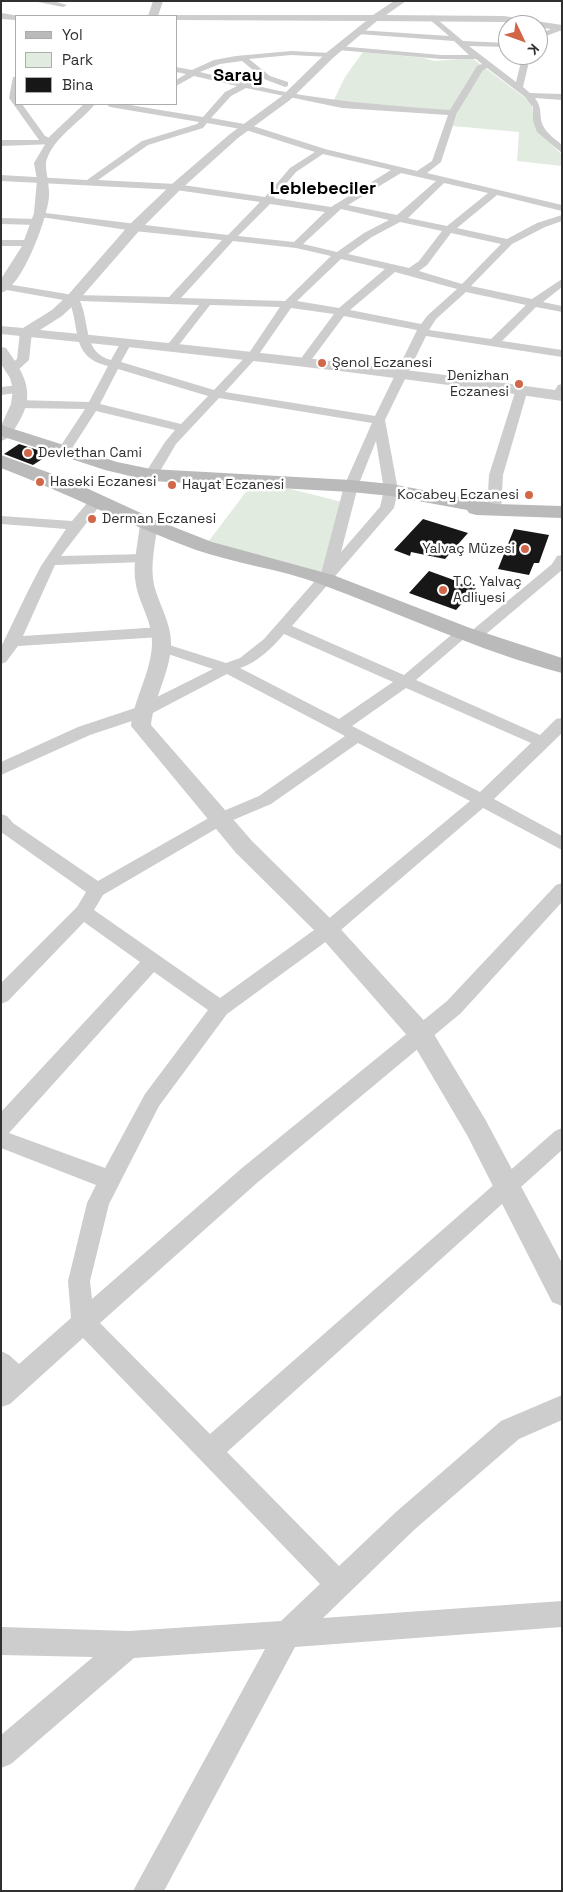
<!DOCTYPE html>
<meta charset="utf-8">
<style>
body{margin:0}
#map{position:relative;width:563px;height:1892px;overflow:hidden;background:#fff;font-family:"Space Grotesk",sans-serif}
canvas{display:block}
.frame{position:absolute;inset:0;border:2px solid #303030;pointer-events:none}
.legend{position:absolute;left:15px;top:15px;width:162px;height:90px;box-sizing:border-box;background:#fff;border:1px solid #acacac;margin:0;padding:6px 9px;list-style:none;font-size:15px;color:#303030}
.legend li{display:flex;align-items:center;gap:10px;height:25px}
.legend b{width:25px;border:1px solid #acacac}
.north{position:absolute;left:498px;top:15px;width:50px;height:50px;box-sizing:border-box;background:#fff;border:1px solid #acacac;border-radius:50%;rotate:132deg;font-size:14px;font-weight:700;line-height:20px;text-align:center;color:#303030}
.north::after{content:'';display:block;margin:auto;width:18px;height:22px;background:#d16648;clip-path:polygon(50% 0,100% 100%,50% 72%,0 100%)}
</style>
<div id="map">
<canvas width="563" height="1892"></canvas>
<div class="frame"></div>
<ul class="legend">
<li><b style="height:6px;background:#bababa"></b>Yol</li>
<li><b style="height:14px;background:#e2ebe0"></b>Park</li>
<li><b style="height:14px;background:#171717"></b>Bina</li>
</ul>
<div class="north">K</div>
</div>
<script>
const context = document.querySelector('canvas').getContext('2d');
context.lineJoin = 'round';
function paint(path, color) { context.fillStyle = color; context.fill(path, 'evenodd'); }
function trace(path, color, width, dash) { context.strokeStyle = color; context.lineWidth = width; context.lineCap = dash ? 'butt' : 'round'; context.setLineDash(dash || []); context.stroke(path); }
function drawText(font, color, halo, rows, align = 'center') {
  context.font = font + ' "Space Grotesk",sans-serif'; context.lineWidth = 5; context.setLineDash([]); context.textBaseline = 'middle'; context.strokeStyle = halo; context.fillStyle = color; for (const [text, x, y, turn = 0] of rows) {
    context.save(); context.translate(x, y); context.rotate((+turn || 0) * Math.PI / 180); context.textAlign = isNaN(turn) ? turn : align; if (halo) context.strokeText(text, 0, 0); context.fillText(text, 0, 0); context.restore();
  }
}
paint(new Path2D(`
 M363,52L424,58L434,61L472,58L532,103C533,127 547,139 562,155V166L517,161L519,132L453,126L458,111L333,102L345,77Z
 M255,480L346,503L326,579L205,546Z`), '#e2ebe0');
paint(new Path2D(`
 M19,444L50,454L33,465L4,454Z
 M423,519L468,533L445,559L411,552L410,556L394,550Z
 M514,529L549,535L539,563H534L529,575L498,569Z
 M429,571L476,588L456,610L409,593Z`), '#171717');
paint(new Path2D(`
 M33,1H53L67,5L63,7Z
 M432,15L463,41L508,43V47L469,46L516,82L520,66L519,55H527L528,66L523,87L530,93L562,94V100L535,98C541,107 540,110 541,120C543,131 554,138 562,145V153L537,132L533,121V107L525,97L487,68L483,70L457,113L441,162L427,173L562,205V211L497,195L457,228L507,239L537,223L562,215V221L545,227L512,244L471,286L532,299L562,279V287L543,302L562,306V312L536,307L502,341L562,350V357L426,336L385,420L398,490L394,508L292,626L404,675L457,630L462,628L469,633L552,564L557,556L562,555V570L479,640L474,642L466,637L416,680L540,735L556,719L562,718V733L494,799L562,836V850L483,808L335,935L227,1014L159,1106L109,1204L90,1281L92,1299L242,1168L447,1001L556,885L562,883V902L461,1013L258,1182L100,1323L210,1434L555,1131L562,1128V1150L227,1452L339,1566L396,1512L501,1421L562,1395V1420L519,1439L414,1530L323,1618L562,1601V1627L295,1647L164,1891H133L265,1649L134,1658L11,1764L1,1768V1735L93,1657L1,1655V1627L129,1631L281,1621L320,1584L83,1338L10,1404L1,1407V1351L9,1355L19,1364L71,1318L68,1281L87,1203L96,1185L1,1148V1112L140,962L84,922L8,1001L1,1004V983L77,907L86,892L1,832V814L7,816L13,823L98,881L214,815L259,796L345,736L227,674L147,716L90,735L1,775V762L78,727L135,708L213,669L156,650L153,647L156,644H166L226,663L240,658L264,639L321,574L344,486L372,423L219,398L176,444L156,478H146L144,475L165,442L175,430L96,411L69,453H59L58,450L85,409L17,408L11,404L17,400L89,402L108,366C70,357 81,329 69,301L1,289V283L73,295L169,297L222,240L134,231L41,217L36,214L37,212L228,235L260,202L176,190L1,181V175L87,180L142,141L197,124L199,122L110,107L106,104H124L203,117L225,92L237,86L194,76L176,86V80L186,74L176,72V67L192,70L214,60L236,56L291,51L330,53L334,55L330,57L291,55L249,59L270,76L288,82V86L285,87L264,79L242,61L220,64L200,72L244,83L249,81L253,85C318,101 383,105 450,110L477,66L482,64L476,59H441L338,50L334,48L338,46L441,55H469L454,41L358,34L354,32L358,30L449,36L429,19L428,17ZM246,88L342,108L448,115L432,161L417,171L325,149L250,125L211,118L231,96ZM207,123L246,130L315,152L290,168L265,197L176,184L98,180L148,145L203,128ZM323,154L391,170L331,207L274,198L296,172ZM401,173L436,181L397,215L348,205ZM444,183L488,193L447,226L408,218ZM270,204L325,212L294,242L238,236ZM341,209L389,220L364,233L337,252L303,244ZM400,222L442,231L419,261L409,268L348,254L372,237ZM451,233L501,244L462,284L419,271L427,265ZM233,241L296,248L331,256L285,301L181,298ZM341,259L385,269L339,308L297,301ZM395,272L457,289L428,315L421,324L350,310ZM466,292L526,305L491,339L429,330L436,319ZM80,301L199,305L165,348L171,351L175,350L210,305L280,307L249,353L214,390L121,362L131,344L129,342H121L111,360C83,353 90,323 80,301ZM291,308L334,314L299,361L305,365L309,363L344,316L417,330L375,416L225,392L257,357ZM118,369L208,396L181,424L100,404ZM376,441L384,490L380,507L341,552L358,486ZM284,634L393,682L339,719L240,668C258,662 272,648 284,634ZM406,688L531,743L480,792L352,726ZM358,743L470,801L321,925L220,998L94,910L103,895L226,823L271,804ZM154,972L208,1010L145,1094L105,1168L9,1133Z
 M562,25V30L538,39V34Z
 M13,77H16V104H22L45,136L55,140V144L1,146V140H39L9,98Z
 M1,218L38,219L43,222L38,225L1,224Z
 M1,240H30L35,243L30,246H1Z
 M26,329L32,332L29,360L17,371H9V365L17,359L20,332Z
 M562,384V398H554L552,395L558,385Z
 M20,385L24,386L26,389L24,392L1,395V387Z
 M522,385L528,389L503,475L501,509L494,513L487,509L489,475L516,389Z
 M98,495L105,499L61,556L145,554L152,558L145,562L55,565L23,636L161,627L168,632L161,637L18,646L6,662L1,664V647L28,591L41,566L66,529L1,524V516L72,521L93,496Z`), '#cdcdcd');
paint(new Path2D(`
 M153,1H163L158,16H148Z
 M394,1H406L386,15L504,16L562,25V31L538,27V25L504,22L377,21L334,57L290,100L238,138L180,190L139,231L78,301L62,316L40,330C215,347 388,366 562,391V401C375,373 189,353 1,334V326L23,328L52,310L68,295L129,225L172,184L230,134L282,96L326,53L366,21L176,20V16L173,15H373Z
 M1,13L20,16H16V20L1,19Z
 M84,104H95C80,123 53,137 46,162C45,169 50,187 49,196C48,217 22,288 1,293V279L22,246L34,213L37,180L34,163L50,136Z
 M1,347L6,348C25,375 37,394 17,425C13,432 9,439 1,441V426L11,404L13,389L10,378L1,364Z
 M149,519L155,520L158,524C155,544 150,565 154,585C159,605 171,622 171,643C171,671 154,697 151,725L252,841L336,924L429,1026L485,1119L562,1263V1306L552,1302L467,1135L411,1040L320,936L236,853L131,726C134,698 151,673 152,644C153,622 140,606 136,585C132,565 138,544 140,524L143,520Z`), '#cdcdcd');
paint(new Path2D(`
 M1,425L117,462L151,469L351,480L391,484L497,504L562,506V518L476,515L469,513L467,510L391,496L351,492L151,481L105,470L1,436Z
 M1,455L69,480L156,520L212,542L333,575L470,628L562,658V673C479,651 401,614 320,584C280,569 237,564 196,550C130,526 67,493 1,468Z`), '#bababa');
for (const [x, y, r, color] of [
 [322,363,5,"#d16648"],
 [519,384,5,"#d16648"],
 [28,453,5,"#d16648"],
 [40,482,5,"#d16648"],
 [172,485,5,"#d16648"],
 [529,495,5,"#d16648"],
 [92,519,5,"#d16648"],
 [525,549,5,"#d16648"],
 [443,590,5,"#d16648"]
]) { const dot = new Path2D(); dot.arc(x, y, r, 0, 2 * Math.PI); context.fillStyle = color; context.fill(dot); trace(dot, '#fff', 2); }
drawText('14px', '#303030', '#fff', [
 ["Şenol Eczanesi",332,363],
 ["Denizhan",509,376,"right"],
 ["Eczanesi",509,392,"right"],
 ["Devlethan Cami",38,453],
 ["Haseki Eczanesi",50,482],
 ["Hayat Eczanesi",182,485],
 ["Kocabey Eczanesi",519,495,"right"],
 ["Derman Eczanesi",102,519],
 ["Yalvaç Müzesi",515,549,"right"],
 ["T.C. Yalvaç",453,582],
 ["Adliyesi",453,598]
], 'left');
drawText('bold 18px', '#000', '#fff', [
 ["Saray",238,76],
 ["Leblebeciler",323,189]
]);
</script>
